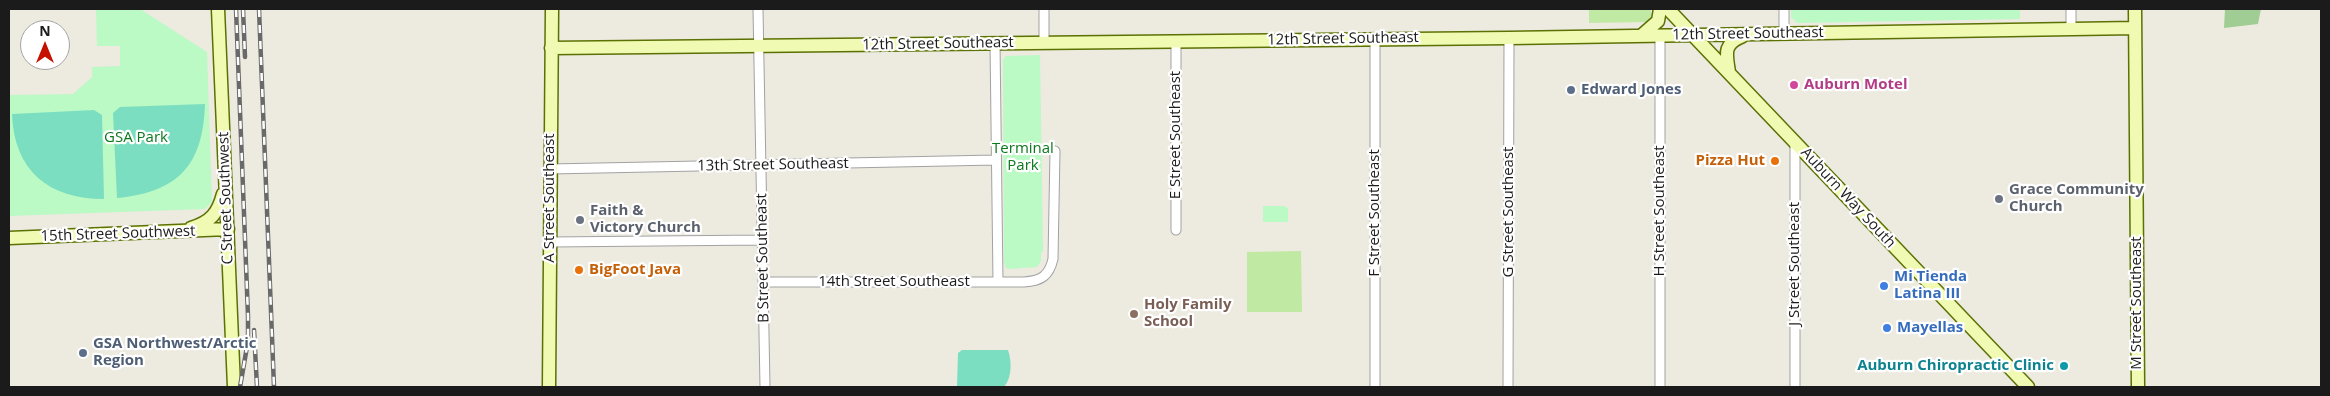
<!DOCTYPE html>
<style>
body{margin:0}
#map{position:relative;width:2330px;height:396px;overflow:hidden;background:#edeae0;font-family:"Open Sans",sans-serif}
canvas{display:block}
.frame{position:absolute;inset:0;border:10px solid #1b1b1b;pointer-events:none}
.north{position:absolute;left:20px;top:20px;width:50px;height:50px;box-sizing:border-box;background:#fff;border:1px solid #a4a4a4;border-radius:50%;rotate:0deg;font-size:14px;font-weight:700;line-height:20px;text-align:center;color:#1b1b1b}
.north::after{content:'';display:block;margin:auto;width:18px;height:22px;background:#c61000;clip-path:polygon(50% 0,100% 100%,50% 72%,0 100%)}
</style>
<div id="map">
<canvas width="2330" height="396"></canvas>
<div class="frame"></div>
<div class="north">N</div>
</div>
<script>
const context = document.querySelector('canvas').getContext('2d');
context.lineJoin = 'round';
function paint(path, color) { context.fillStyle = color; context.fill(path, 'evenodd'); }
function trace(path, color, width, dash) { context.strokeStyle = color; context.lineWidth = width; context.lineCap = dash ? 'butt' : 'round'; context.setLineDash(dash || []); context.stroke(path); }
function drawText(font, color, halo, rows, align = 'center') {
  context.font = font + ' "Open Sans",sans-serif'; context.lineWidth = 4.5; context.setLineDash([]); context.textBaseline = 'middle'; context.strokeStyle = halo; context.fillStyle = color; for (const [text, x, y, turn = 0] of rows) {
    context.save(); context.translate(x, y); context.rotate((+turn || 0) * Math.PI / 180); context.textAlign = isNaN(turn) ? turn : align; if (halo) context.strokeText(text, 0, 0); context.fillText(text, 0, 0); context.restore();
  }
}
paint(new Path2D(`
 M1589,9H1650L1653,18L1648,22L1589,23Z
 M1301,251L1302,312H1247V252Z`), '#c0e9a4');
paint(new Path2D(`
 M2225,9H2261L2258,24L2224,28Z`), '#a0cd94');
paint(new Path2D(`
 M96,9H140L207,52L212,202L205,209L9,216V95L73,94L92,77V67L120,66V46H97Z
 M1791,9H2020V19L1797,23L1791,17Z
 M1040,55L1043,252H1041V261L1037,267L1009,269L1006,268L1004,262L1003,60L1006,56Z
 M1263,206H1285L1288,209V222H1263Z`), '#bbf9c5');
paint(new Path2D(`
 M205,104C203,166 178,192 117,198L113,113L120,107Z
 M94,110L102,115L104,199C49,199 14,171 12,114Z
 M962,350H1008C1012,361 1012,378 1004,387H957L958,353Z`), '#7cdec0');
const street = new Path2D(`
 M758,9L765,387
 M1784,9V33
 M2071,9V29
 M1660,35V387
 M1375,39V387
 M995,43L998,282
 M1044,43V9
 M1795,142V387
 M550,169L996,160
 M1176,230V41
 M550,242L763,240
 M764,282H1024C1041,281 1049,276 1053,259L1055,151
 M1508,387L1509,38`);
const secondary = new Path2D(`
 M218,9L234,387
 M1668,9L2028,387
 M2135,9L2138,387
 M1642,35L1658,21L1660,9
 M551,48L1509,38L2135,28
 M1729,72C1726,53 1723,44 1743,36
 M191,228C211,222 218,213 223,194
 M9,238L228,229
 M549,387L552,9`);
trace(street, '#a2a2a2', 11);
trace(secondary, '#5c7104', 15);
trace(street, '#fff', 9);
trace(secondary, '#f0fab2', 12);
const rail = new Path2D(`
 M236,9L248,316V341L240,387
 M243,9L245,57
 M259,9L274,387
 M254,330L257,387`);
trace(rail, '#696969', 4.5);
trace(rail, '#fff', 2.5, [8]);
for (const [x, y, r, color] of [
 [1794,85,5,"#d1479c"],
 [1571,90,5,"#5c6f8a"],
 [1775,161,5,"#e8710a"],
 [1999,199,5,"#6b7280"],
 [580,220,5,"#6b7280"],
 [579,270,5,"#e8710a"],
 [1884,286,5,"#3f7fe0"],
 [1134,314,5,"#8d6e63"],
 [1887,328,5,"#3f7fe0"],
 [83,353,5,"#5c6f8a"],
 [2064,366,5,"#0f9aa8"]
]) { const dot = new Path2D(); dot.arc(x, y, r, 0, 2 * Math.PI); context.fillStyle = color; context.fill(dot); trace(dot, '#fff', 2); }
drawText('15px', '#1b1b1b', '#fff', [
 ["12th Street Southeast",1748,34,-1],
 ["12th Street Southeast",1343,39,-1],
 ["12th Street Southeast",938,44,-1],
 ["E Street Southeast",1176,135,-90],
 ["13th Street Southeast",773,165,-1],
 ["C Street Southwest",226,198,-92],
 ["A Street Southeast",550,198,-90],
 ["Auburn Way South",1848,198,47],
 ["H Street Southeast",1660,211,-90],
 ["G Street Southeast",1509,212,-90],
 ["F Street Southeast",1375,213,-90],
 ["15th Street Southwest",118,234,-2],
 ["B Street Southeast",763,258,-91],
 ["J Street Southeast",1795,264,-90],
 ["14th Street Southeast",894,282],
 ["M Street Southeast",2137,303,-90]
]);
drawText('bold 15px', '#b23c85', '#fff', [
 ["Auburn Motel",1804,85]
], 'left');
drawText('bold 15px', '#4e5e75', '#fff', [
 ["Edward Jones",1581,90],
 ["GSA Northwest/Arctic",93,344],
 ["Region",93,361]
], 'left');
drawText('15px', '#0a781c', '#fff', [
 ["GSA Park",136,138],
 ["Terminal",1023,149],
 ["Park",1023,166]
]);
drawText('bold 15px', '#c56008', '#fff', [
 ["Pizza Hut",1765,161],
 ["BigFoot Java",589,270,"left"]
], 'right');
drawText('bold 15px', '#5b616d', '#fff', [
 ["Grace Community",2009,190],
 ["Church",2009,207],
 ["Faith &",590,211],
 ["Victory Church",590,228]
], 'left');
drawText('bold 15px', '#366cbe', '#fff', [
 ["Mi Tienda",1894,277],
 ["Latina III",1894,294],
 ["Mayellas",1897,328]
], 'left');
drawText('bold 15px', '#785e54', '#fff', [
 ["Holy Family",1144,305],
 ["School",1144,322]
], 'left');
drawText('bold 15px', '#0d838f', '#fff', [
 ["Auburn Chiropractic Clinic",2054,366]
], 'right');
</script>
